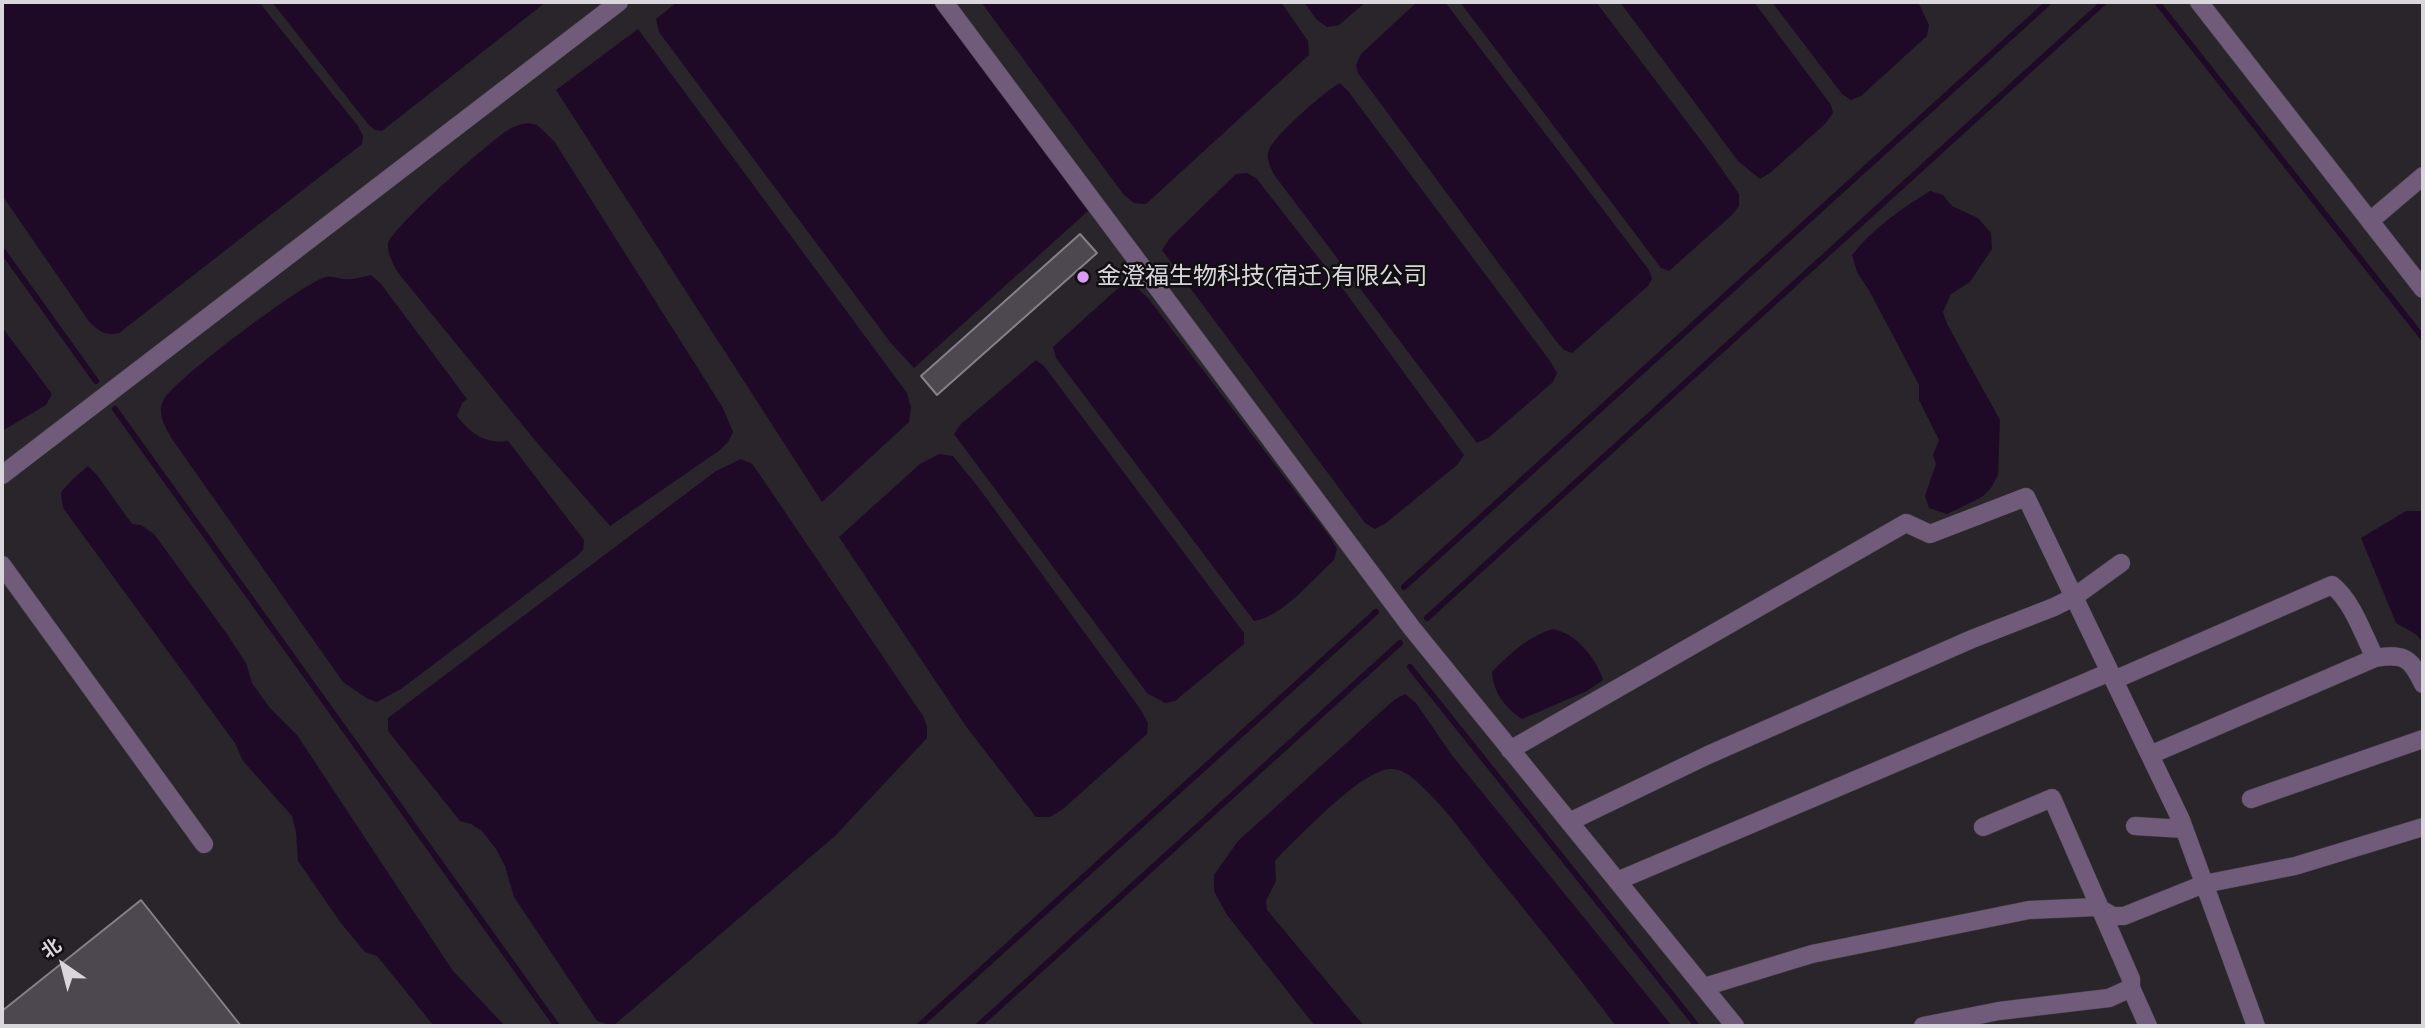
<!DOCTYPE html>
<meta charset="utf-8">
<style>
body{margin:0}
#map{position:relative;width:2425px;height:1028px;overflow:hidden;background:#29252b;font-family:Quicksand,"Noto Sans SC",sans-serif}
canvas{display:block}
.frame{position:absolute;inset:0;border:4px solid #d9d7db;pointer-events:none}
.north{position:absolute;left:28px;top:930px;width:70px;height:70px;-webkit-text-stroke:5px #110f12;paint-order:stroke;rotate:325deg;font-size:19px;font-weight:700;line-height:28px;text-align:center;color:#d9d7db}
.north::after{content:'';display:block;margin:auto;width:24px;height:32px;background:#d9d7db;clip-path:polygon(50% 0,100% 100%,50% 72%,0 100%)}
</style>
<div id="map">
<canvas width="2425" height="1028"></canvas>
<div class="frame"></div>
<div class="north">北</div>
</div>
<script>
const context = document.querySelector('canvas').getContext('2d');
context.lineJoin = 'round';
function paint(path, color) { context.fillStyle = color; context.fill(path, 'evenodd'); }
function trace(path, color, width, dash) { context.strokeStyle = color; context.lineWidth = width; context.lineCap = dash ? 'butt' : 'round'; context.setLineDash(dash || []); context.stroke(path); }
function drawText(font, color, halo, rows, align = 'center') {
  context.font = font + ' Quicksand,"Noto Sans SC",sans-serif'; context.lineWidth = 5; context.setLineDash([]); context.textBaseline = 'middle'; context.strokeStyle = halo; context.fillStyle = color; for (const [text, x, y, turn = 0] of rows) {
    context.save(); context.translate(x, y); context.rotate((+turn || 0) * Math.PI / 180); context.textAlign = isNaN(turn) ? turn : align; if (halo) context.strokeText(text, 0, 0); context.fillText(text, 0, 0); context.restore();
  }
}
paint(new Path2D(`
 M2,2H259L358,126L363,136L362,144L119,333C105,337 97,330 88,320L2,195Z
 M272,2H546L382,131L375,130L368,124Z
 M677,2H932L1088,211L914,368L890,342L659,32L656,19Z
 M981,2H1281L1308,41L1309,55L1146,204L1134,203L1124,195Z
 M1304,2H1366L1339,25L1327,27L1317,20Z
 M1417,2H1445L1649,270L1652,279L1648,286L1572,353L1564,350L1556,341L1358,73L1356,65L1361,54Z
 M1460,2H1596L1712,155L1739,194V206L1732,215L1669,271L1661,268Z
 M1620,2H1754L1831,105L1833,113L1825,124L1770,173L1760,179L1738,161Z
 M1772,2H1918L1929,25L1927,36L1861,96L1851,100L1842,94Z
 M638,29L907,393L911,407L909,422L822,502L556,90Z
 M1340,83L1348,91L1550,361L1557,373L1553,382L1488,438L1477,443L1275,176C1271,168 1265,159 1269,150C1274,136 1326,90 1340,83Z
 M528,123L537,125L554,141L723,408L733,432L728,442L720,450L610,526L539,445L399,274C394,266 387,254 388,244C390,229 491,140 508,130C514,126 521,124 528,123Z
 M1247,173L1256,178L1343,289L1464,455L1457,465L1386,523L1375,529L1365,523L1162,250L1170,238L1236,174Z
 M1930,191L1943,195L1952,206L1978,218L1991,233L1992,249L1970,282L1951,294L1943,312L1947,324L2000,420L1998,475L1991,488L1982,497L1947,514L1929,508L1925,496L1936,464L1933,455L1939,440L1919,400V385L1870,292L1857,272L1852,255C1873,228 1901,209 1930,191Z
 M371,275L381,284L467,399L462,403L457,416C471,434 485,444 508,441L584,540L583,550L577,556L401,689L377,702L368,699L343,682L172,439C165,427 156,412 164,399C178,377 298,287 323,278C331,275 336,278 344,279C353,280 362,277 371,275Z
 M1127,284L1136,287L1148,298L1330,537L1337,549L1334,560C1313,579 1282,617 1254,621L1056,358L1053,347L1117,289Z
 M2,327L52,394L46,405L2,431Z
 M1036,360L1044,366L1244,633V644L1175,701L1165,703L1147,693L954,434L961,424Z
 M939,454L953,456L979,488L1141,710L1148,723L1147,734L1063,809L1050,817H1036L965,725L839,537L920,464Z
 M741,459L751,463L758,472L923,716L927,727V738L835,836L613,1026L597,1021L514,897L505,866L496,849L482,831L471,824L460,821L388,731V718L716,471Z
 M88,466L97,475L132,524L141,525L154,534L227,634L246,663L252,683L270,708L297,735L453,971L505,1026H434L377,956L365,952L340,922L298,861L296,832L292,816L243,761L235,743L63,508L61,492L73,479Z
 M2406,511H2422L2423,513V643L2417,635L2396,623L2361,538Z
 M1553,629C1577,634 1596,658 1603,680L1587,691L1522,719C1505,708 1493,692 1492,672C1509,654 1529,636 1553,629Z
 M1405,694L1416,703L1451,754L1672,1026H1616C1574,971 1531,917 1487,864C1465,836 1442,803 1414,779C1408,774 1400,769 1391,769C1361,770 1306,831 1283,852L1275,861L1276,881L1266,901L1267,910L1364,1026H1315L1227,915L1214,891V875L1238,841L1394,700Z`), '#1e0a26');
trace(new Path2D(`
 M2157,2L2423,338
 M2,250L96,381
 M115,409L557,1026
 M1404,587L2049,2
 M1427,618L2104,2
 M1410,667L1697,1026
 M919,1026L1376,612
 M978,1026L1400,643`), '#1e0a26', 6);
const building = new Path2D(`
 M1080,234L1097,253L937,395L921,376Z
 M141,900L241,1026H2V1011Z`);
paint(building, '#4d484f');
trace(building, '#868188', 2);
const minor = new Path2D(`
 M944,2L1411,627L1735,1026
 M2199,2L2423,289
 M2370,221L2423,176
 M2,475L619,2
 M2,565L204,844
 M2114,680L2332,585C2353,602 2363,634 2375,658
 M1510,750L1906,523L1930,534L2026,497L2181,820L2256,1026
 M2150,755L2375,658C2404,653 2411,658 2423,684
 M2251,799L2423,739
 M1569,822L1708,755L1972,639L2054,607L2074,597L2121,563
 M2135,826L2184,829
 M1617,881L2110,672
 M1704,987L1812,954L2029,910L2097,907L2113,916H2124L2204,884L2295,866L2423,827
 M2131,988L2148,1026
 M1923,1026L1999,1011L2109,998L2131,988V979L2052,798L1983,827`);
trace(minor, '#454147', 19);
trace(minor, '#705b7a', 18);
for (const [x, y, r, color] of [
 [1083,277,7,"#da9af7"]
]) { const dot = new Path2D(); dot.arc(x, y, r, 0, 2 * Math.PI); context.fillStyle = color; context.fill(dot); trace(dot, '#110f12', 2.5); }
drawText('24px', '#d9d7db', '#110f12', [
 ["金澄福生物科技(宿迁)有限公司",1097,277]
], 'left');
</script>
